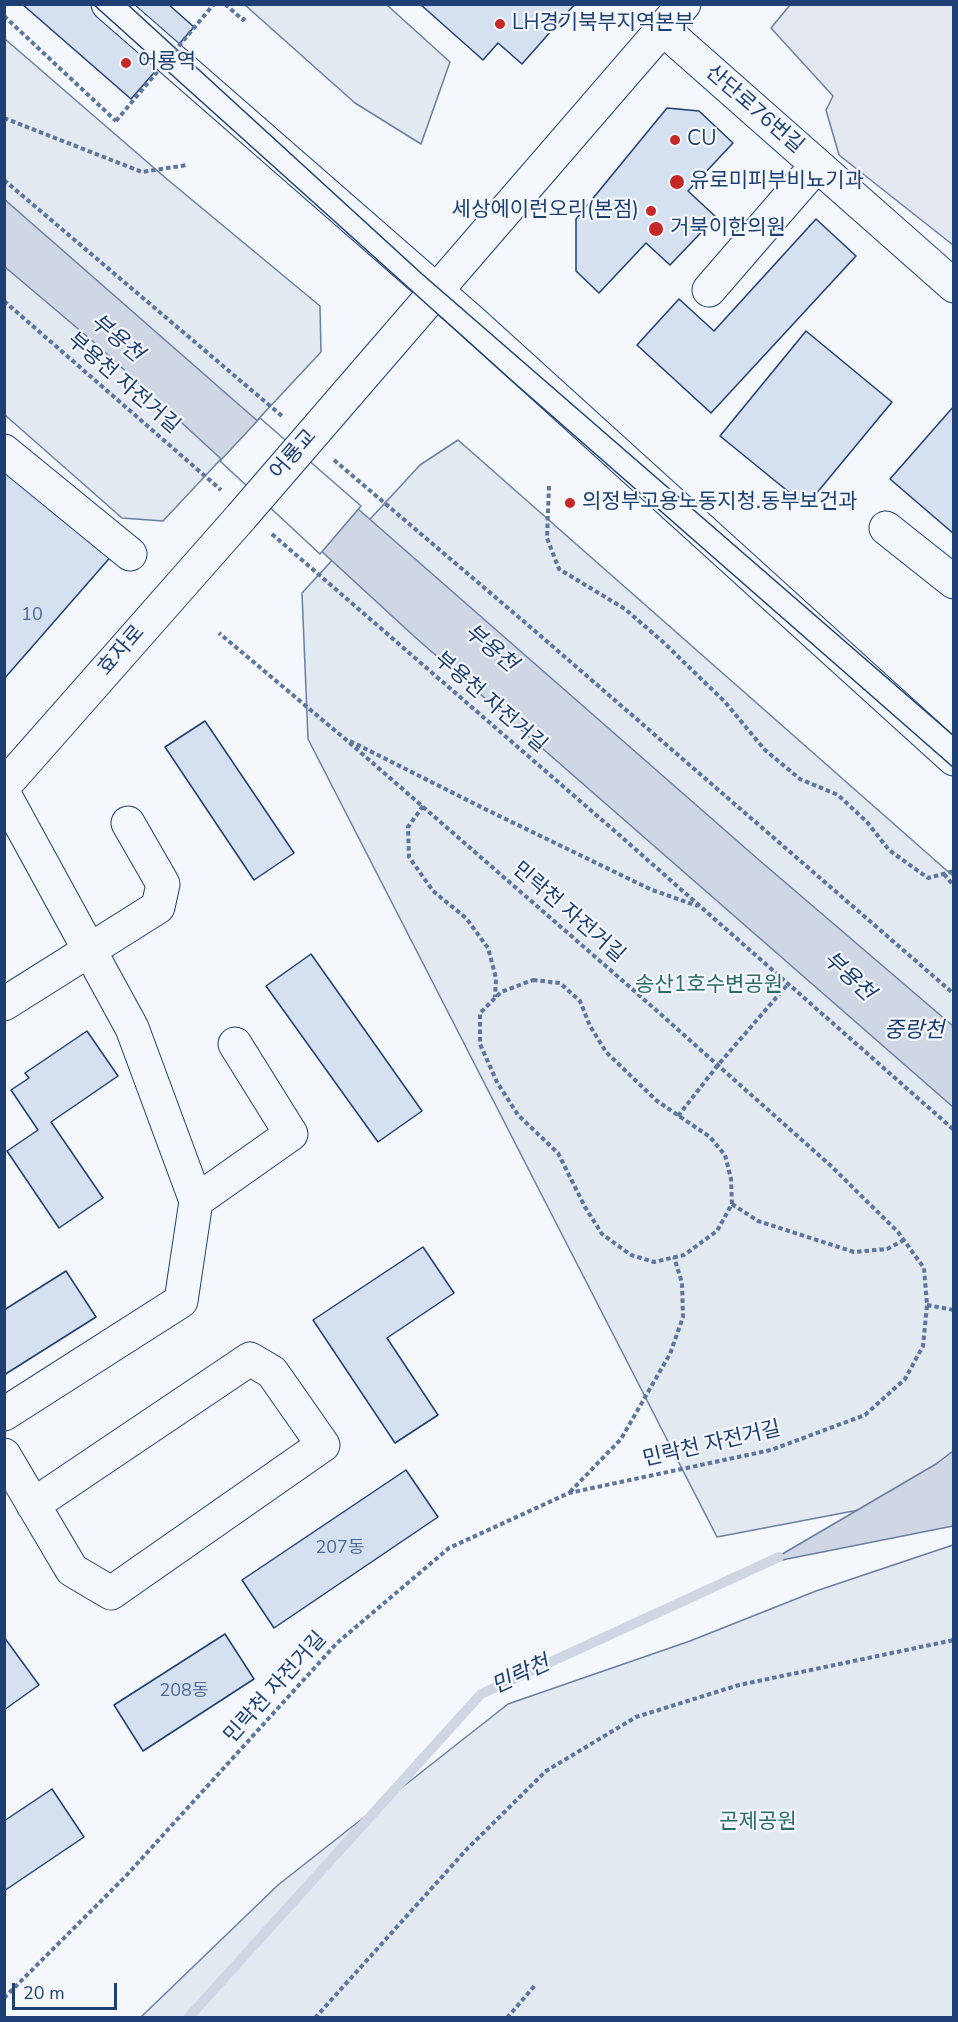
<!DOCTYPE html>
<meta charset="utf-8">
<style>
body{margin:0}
#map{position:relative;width:958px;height:2022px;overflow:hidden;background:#f4f7fb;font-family:"Nunito Sans",sans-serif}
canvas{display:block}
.frame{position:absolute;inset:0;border:6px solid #1d3f73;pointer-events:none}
.scale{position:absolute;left:12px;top:1983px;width:105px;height:27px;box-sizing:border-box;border:3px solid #1d3f73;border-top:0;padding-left:8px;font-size:18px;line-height:21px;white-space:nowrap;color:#1d3f73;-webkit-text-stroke:4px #f4f7fb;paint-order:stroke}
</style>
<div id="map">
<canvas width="958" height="2022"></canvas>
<div class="frame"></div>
<div class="scale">20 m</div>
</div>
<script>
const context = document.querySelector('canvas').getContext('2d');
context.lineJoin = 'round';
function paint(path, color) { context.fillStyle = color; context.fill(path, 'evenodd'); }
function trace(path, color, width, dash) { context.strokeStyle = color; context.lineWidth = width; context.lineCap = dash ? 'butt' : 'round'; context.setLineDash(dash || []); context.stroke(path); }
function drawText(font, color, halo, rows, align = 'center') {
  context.font = font + ' "Nunito Sans","Noto Sans KR",sans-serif'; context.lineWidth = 4.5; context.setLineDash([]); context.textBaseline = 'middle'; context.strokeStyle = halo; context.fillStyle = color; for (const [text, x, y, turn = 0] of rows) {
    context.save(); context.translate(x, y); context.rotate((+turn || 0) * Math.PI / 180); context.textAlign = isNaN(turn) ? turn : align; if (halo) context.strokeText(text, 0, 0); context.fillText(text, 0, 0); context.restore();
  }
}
const green = new Path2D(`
 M245,5H387L450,62L421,144L355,103Z
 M5,39L168,180L320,306L321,352L163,521L122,518L5,415Z
 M458,440L953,876V1492L717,1537L308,739L302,593L420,465Z
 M953,1545V2017H141L278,1885L508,1704L690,1641L816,1591Z`);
paint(green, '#e3e9f0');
trace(green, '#687fa3', 1.5);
const parking = new Path2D(`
 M790,5H953V245L839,155L826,110L833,96L771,28Z`);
paint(parking, '#e3e8f0');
trace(parking, '#687fa3', 1.5);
const water = new Path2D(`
 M4,199L759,860L953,1026V1107L416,638L96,344L5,267Z
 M953,1451V1526L767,1563L936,1464Z`);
paint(water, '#cfd7e4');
trace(water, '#687fa3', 1.5);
const pier = new Path2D(`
 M260,418L361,506L320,554L220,461Z`);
paint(pier, '#f4f7fb');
trace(pier, '#687fa3', 1.5);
trace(new Path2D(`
 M188,2018L481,1694L779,1557`), '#cfd7e4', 10);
const building = new Path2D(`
 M22,4H168L194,27L131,99Z
 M420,4H575L522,64L498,43L483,60Z
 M667,108L699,111L733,143L688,191L716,217L670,265L646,243L599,293L576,271V219Z
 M816,219L856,256L711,413L637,345L679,299L714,331Z
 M806,331L892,402L806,506L720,436Z
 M954,406V534L890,479Z
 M4,472L114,553L4,679Z
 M205,721L294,853L254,880L165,747Z
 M311,954L422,1111L378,1142L266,986Z
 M87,1031L118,1076L51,1122L103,1198L59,1228L7,1151L38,1130L11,1090L29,1078L25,1073Z
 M423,1247L454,1293L387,1338L438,1415L395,1443L313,1320Z
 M66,1271L96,1317L4,1375V1310Z
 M406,1470L438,1517L274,1628L242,1580Z
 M225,1634L254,1679L143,1751L114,1705Z
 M4,1637L39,1685L4,1710Z
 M52,1789L84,1837L4,1891V1821Z`);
paint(building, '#d5e0f0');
trace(building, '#1d3f73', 1.5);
const minor = new Path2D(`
 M663,29L954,286
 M709,290L817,165
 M348,393L684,4
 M4,451L130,554
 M886,528L954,582
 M4,786L241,517
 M4,794L132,1028L196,1201L181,1301L4,1414
 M4,1004L158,907L163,884L128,823
 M196,1201L291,1134L235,1044
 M4,1455L72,1570L111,1593L323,1445L272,1372L250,1359L33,1505`);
const major = new Path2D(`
 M108,4L470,320L954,759`);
trace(minor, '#1d3f73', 35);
trace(major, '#1d3f73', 35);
trace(new Path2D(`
 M225,4L243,20L246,16
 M4,16L116,121
 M4,118L142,172L187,165
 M4,180L282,416
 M4,301L221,490
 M334,460L528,625L954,994
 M549,486L547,538L559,569L625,609L662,641L725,702L765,750L800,779L838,795L867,822L889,850L928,878L954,871
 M272,534L617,833L954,1130
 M350,741L489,811L652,890L698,906
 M423,806L408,827L409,857L433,891L466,918L488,948L496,978L495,997
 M944,874L954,886
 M533,980L560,983L580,1001L590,1026L606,1052L657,1101L710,1137L725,1155L731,1179L732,1204L717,1231L684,1255L654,1262L631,1255L602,1234L585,1207L558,1153L518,1115L497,1082L480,1044V1013L501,992Z
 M678,1116L718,1065L788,984
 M732,1204L758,1221L854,1252L887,1249L904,1240
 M927,1305L954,1310
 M570,1492L621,1439L670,1354L683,1317L682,1283L674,1257
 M4,1998L125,1877L337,1643L449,1548L569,1493L771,1450L865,1415L905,1379L923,1346L927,1305L924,1268L898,1232L830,1165L639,995L344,738L219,633
 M315,2018L467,1849L546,1771L636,1717L739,1685L954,1640
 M507,2018L536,1984`), '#5e769c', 4, [4.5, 3]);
trace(minor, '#f4f7fb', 33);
trace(major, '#f4f7fb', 33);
trace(new Path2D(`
 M93,4L511,380L954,768
 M127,4L422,274L954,736`), '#1d3f73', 1.5);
const minorBridge = new Path2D(`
 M241,517L348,393`);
trace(minorBridge, '#1d3f73', 35, []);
trace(new Path2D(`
 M116,121L214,4`), '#5e769c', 4, [4.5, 3]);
trace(minorBridge, '#f4f7fb', 33);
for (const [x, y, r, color] of [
 [500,24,6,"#c62828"],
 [126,63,6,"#c62828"],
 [675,140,6,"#c62828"],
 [677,182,8,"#c62828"],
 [651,211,6,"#c62828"],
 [656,229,8,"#c62828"],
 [570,503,6,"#c62828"]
]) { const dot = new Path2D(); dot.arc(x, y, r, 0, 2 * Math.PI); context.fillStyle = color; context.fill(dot); trace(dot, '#f4f7fb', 2); }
drawText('18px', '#4b6792', null, [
 ["10",32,616],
 ["207동",340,1549],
 ["208동",184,1692]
]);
drawText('21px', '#1d3f73', '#f4f7fb', [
 ["LH경기북부지역본부",512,24],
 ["어룡역",138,63],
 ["CU",687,140],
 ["유로미피부비뇨기과",690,182],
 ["세상에이런오리(본점)",639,211,"right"],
 ["거북이한의원",670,229],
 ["의정부고용노동지청.동부보건과",582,503]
], 'left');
drawText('21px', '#1d3f73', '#f4f7fb', [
 ["산단로76번길",754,110,41],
 ["부용천 자전거길",123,384,41],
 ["어룡교",294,455,-49],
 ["효자로",122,651,-49],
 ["부용천 자전거길",490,703,41],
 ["민락천 자전거길",568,913,41],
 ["민락천 자전거길",712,1445,-13],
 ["민락천 자전거길",276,1688,-48]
]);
drawText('21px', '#2c6c60', '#f4f7fb', [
 ["송산1호수변공원",709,986],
 ["곤제공원",758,1823]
]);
drawText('italic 22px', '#1d3f73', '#f4f7fb', [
 ["부용천",116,339,40],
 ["부용천",490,649,40],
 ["부용천",848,977,43],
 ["중랑천",914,1032],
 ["민락천",521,1676,-25]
]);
</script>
